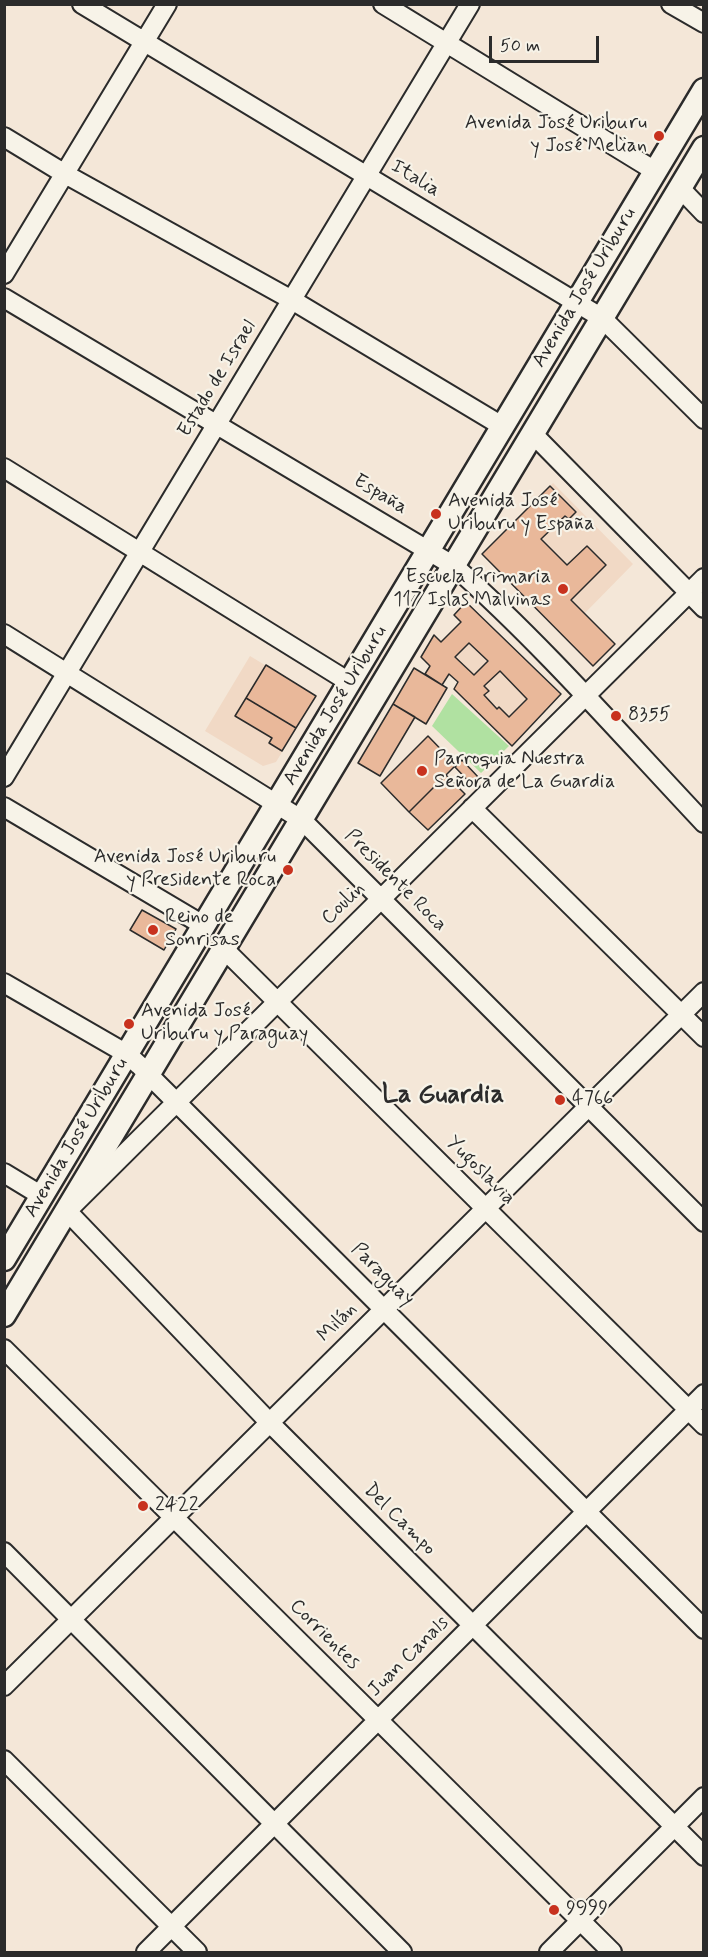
<!DOCTYPE html>
<meta charset="utf-8">
<style>
body{margin:0}
#map{position:relative;width:708px;height:1957px;overflow:hidden;background:#f4e7d8;font-family:Mynerve,sans-serif}
canvas{display:block}
.frame{position:absolute;inset:0;border:6px solid #2b2b2b;pointer-events:none}
.scale{position:absolute;left:489px;top:36px;width:110px;height:27px;box-sizing:border-box;border:3px solid #2b2b2b;border-top:0;padding-left:8px;font-size:18px;line-height:21px;white-space:nowrap;color:#2b2b2b;-webkit-text-stroke:4px #f7f3e8;paint-order:stroke}
</style>
<div id="map">
<canvas width="708" height="1957"></canvas>
<div class="frame"></div>
<div class="scale">50 m</div>
</div>
<script>
const context = document.querySelector('canvas').getContext('2d');
context.lineJoin = 'round';
function paint(path, color) { context.fillStyle = color; context.fill(path, 'evenodd'); }
function trace(path, color, width, dash) { context.strokeStyle = color; context.lineWidth = width; context.lineCap = dash ? 'butt' : 'round'; context.setLineDash(dash || []); context.stroke(path); }
function drawText(font, color, halo, rows, align = 'center') {
  context.font = font + ' Mynerve,sans-serif'; context.lineWidth = 4.5; context.setLineDash([]); context.textBaseline = 'middle'; context.strokeStyle = halo; context.fillStyle = color; for (const [text, x, y, turn = 0] of rows) {
    context.save(); context.translate(x, y); context.rotate((+turn || 0) * Math.PI / 180); context.textAlign = isNaN(turn) ? turn : align; if (halo) context.strokeText(text, 0, 0); context.fillText(text, 0, 0); context.restore();
  }
}
paint(new Path2D(`
 M553,483L633,564L584,614L615,644L593,666L482,554Z
 M466,602L561,694L512,746L454,689L458,682L449,674L442,685L425,674L430,666L421,657L434,635L441,641L461,623L454,615Z
 M250,656L316,696L276,762L263,766L205,731Z`), '#f1d9c5');
paint(new Path2D(`
 M452,694L509,746L481,773L432,726Z`), '#b0e1a1');
const building = new Path2D(`
 M550,486L576,512L569,519L565,516L541,539L567,565L587,546L606,565L571,600L615,644L593,666L482,554Z
 M466,602L561,694L512,746L454,689L458,682L449,674L442,685L425,674L430,666L421,657L434,635L441,642L461,622L454,615ZM469,643L488,661L474,675L455,657ZM500,671L527,699L509,717L499,707L497,709L484,695L489,691L484,686Z
 M266,665L316,696L296,728L246,698Z
 M414,668L447,688L426,724L393,704Z
 M246,698L296,728L282,751L269,743L272,738L235,716Z
 M393,704L415,717L380,776L358,763Z
 M428,736L456,765L409,812L381,783Z
 M462,760L480,779L473,786L455,767Z
 M446,775L465,794L428,830L409,812Z
 M142,910L176,929L164,950L130,930Z`);
paint(building, '#e9b89a');
trace(building, '#2b2b2b', 1.5);
const minor = new Path2D(`
 M82,4L602,318L704,419
 M383,4L655,171
 M671,4L704,23
 M4,137L65,174L292,300L502,426
 M680,188L704,213
 M4,274L167,4
 M4,298L454,566C543,645 622,736 704,823
 M533,434L704,608
 M4,468L349,682
 M704,578L67,1211L270,1423L704,1856
 M4,634L302,820L704,1222
 M4,777L470,4
 M4,807L203,925
 M472,808L704,1037
 M224,949L704,1425
 M4,983L127,1054L139,1065L704,1629
 M4,1173L42,1196
 M4,1349L612,1952
 M4,1552L402,1952
 M4,1686L704,992
 M4,1760L197,1952
 M146,1952L704,1394
 M549,1952L704,1797`);
const major = new Path2D(`
 M4,1259L704,90
 M4,1315L704,148`);
trace(minor, '#2b2b2b', 22);
trace(major, '#2b2b2b', 27);
trace(minor, '#f7f3e8', 18);
trace(major, '#f7f3e8', 22);
for (const [x, y, r, color] of [
 [659,136,6,"#c8321e"],
 [436,514,6,"#c8321e"],
 [563,589,6,"#c8321e"],
 [616,716,6,"#c8321e"],
 [422,771,6,"#c8321e"],
 [288,870,6,"#c8321e"],
 [153,930,6,"#c8321e"],
 [129,1024,6,"#c8321e"],
 [560,1100,6,"#c8321e"],
 [143,1506,6,"#c8321e"],
 [554,1910,6,"#c8321e"]
]) { const dot = new Path2D(); dot.arc(x, y, r, 0, 2 * Math.PI); context.fillStyle = color; context.fill(dot); trace(dot, '#f7f3e8', 2); }
drawText('20px', '#2b2b2b', '#f7f3e8', [
 ["Avenida José Uriburu",647,124,"right"],
 ["y José Melian",647,147,"right"],
 ["Avenida José",448,502],
 ["Uriburu y España",448,525],
 ["Escuela Primaria",551,578,"right"],
 ["117 Islas Malvinas",551,601,"right"],
 ["8355",628,716],
 ["Parroquia Nuestra",434,760],
 ["Señora de La Guardia",434,783],
 ["Avenida José Uriburu",276,858,"right"],
 ["y Presidente Roca",276,881,"right"],
 ["Reino de",165,918],
 ["Sonrisas",165,941],
 ["Avenida José",141,1012],
 ["Uriburu y Paraguay",141,1035],
 ["4766",572,1100],
 ["2422",155,1506],
 ["9999",566,1910]
], 'left');
drawText('20px', '#2b2b2b', '#f7f3e8', [
 ["Italia",415,179,31],
 ["Avenida José Uriburu",585,288,-59],
 ["Estado de Israel",218,379,-59],
 ["España",380,495,31],
 ["Avenida José Uriburu",336,706,-59],
 ["Presidente Roca",395,881,45],
 ["Coulin",344,904,-45],
 ["Avenida José Uriburu",77,1138,-59],
 ["Yugoslavia",480,1171,45],
 ["Paraguay",382,1275,45],
 ["Milán",338,1323,-45],
 ["Del Campo",399,1520,45],
 ["Corrientes",324,1635,45],
 ["Juan Canals",409,1657,-45]
]);
drawText('bold 26px', '#2b2b2b', '#f7f3e8', [
 ["La Guardia",443,1097]
]);
</script>
